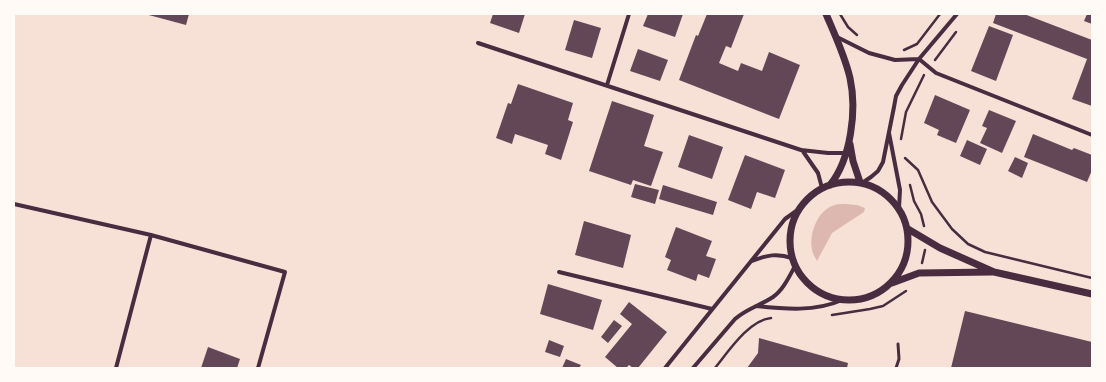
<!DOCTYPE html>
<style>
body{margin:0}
#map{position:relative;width:1106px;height:382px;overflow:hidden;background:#f7e1d7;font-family:Raleway,sans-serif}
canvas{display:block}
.frame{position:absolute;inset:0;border:15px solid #fffaf5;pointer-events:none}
</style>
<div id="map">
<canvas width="1106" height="382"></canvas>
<div class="frame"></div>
</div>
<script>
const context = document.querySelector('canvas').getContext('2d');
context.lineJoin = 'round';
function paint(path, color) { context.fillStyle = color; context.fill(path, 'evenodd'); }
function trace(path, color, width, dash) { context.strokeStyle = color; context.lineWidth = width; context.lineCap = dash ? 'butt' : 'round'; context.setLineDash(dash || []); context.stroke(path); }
paint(new Path2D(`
 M845,204L857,205L865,208L864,212L832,233L817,261C815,257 812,253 812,249C809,234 817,212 832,206C836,204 841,204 845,204Z`), '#dcb8b0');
paint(new Path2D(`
 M145,14H189L186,25Z
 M493,14H525L519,33L490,23Z
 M648,14H683L675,37L643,26Z
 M707,14H744L731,48L726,46L719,63L738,71L741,63L762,71L769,52L800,65L779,119L679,80L696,35L698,36Z
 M996,14H1024L1092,40V106L1072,99L1087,59L993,23Z
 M1087,14H1092V24L1084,21Z
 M574,20L601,28L592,58L565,50Z
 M989,26L1013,35L996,81L971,71Z
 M638,49L668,60L660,81L630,71Z
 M518,84L573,103L568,120L573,122L561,160L545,154L548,145L515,134L512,144L496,138L508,103L511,104Z
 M935,95L970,110L956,143L937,135L939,130L924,123Z
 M612,101L654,115L644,146L663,152L651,186L633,180L631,185L589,171Z
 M989,110L1016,121L1002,153L980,143L987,128L982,126Z
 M1033,134L1072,150L1074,148L1092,155V170L1087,182L1024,157Z
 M689,135L723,147L712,179L678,167Z
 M967,140L987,149L980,165L960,156Z
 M745,155L785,170L775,198L757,192L751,209L728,200Z
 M1015,157L1028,163L1022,178L1008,171Z
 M635,184L659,190L655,204L631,197Z
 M663,185L717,202L713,215L659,199Z
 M584,221L631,235L623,268L575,255Z
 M676,227L712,241L706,256L716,259L709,278L698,274L696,281L667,270L671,260L665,257Z
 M548,284L602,300L593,330L540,314Z
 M629,302L667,332L638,368H633L629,365L626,368H618L605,357L632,324L620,314Z
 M965,311L1092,342V368H951Z
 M614,320L622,326L608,343L601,337Z
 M759,338L848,363L847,368H747L758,353Z
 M549,340L564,346L560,357L545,352Z
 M208,347L240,359L237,368H201Z
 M566,359L581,365L579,368H562Z`), '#644757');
trace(new Path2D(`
 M840,14L848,27L857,35
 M904,50L917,44L940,14
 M935,60L956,32
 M901,139L906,112L924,75
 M905,158L918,170L932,202L952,229L968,244L985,252L1092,278
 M910,185L914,201L921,214L924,226
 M922,263L925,250
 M832,315L870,309L883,306L906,291
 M715,368C728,352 749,320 771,318`), '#4a2c40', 2.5);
trace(new Path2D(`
 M896,368L899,359L898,344`), '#4a2c40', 3);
trace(new Path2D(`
 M837,37L869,53L895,60L919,59L936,73L1092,135
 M478,43L801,150L828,153H846
 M607,85L629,14
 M889,133L900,190L899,208
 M802,150L818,173L822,188
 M862,183L871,177L878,171L883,162L894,107L896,96L902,85L919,59L957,14
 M14,204L151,235L285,272L258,368
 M752,261C767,255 777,253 792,258
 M559,272L712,309
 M756,306C785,309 815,312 842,300
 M116,368L151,235
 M665,368L785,219L799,209
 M693,368L735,319C746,309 761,305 773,297C783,290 789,277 795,266`), '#4a2c40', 4);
trace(new Path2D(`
 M826,14C835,35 845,56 850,78C857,110 851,159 830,185
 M850,144L853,161L860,182
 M790 241a59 59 0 1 1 118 0a59 59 0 1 1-118 0Z
 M908,229L940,248L994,272L1092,294
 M892,283L919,273L992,272`), '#4a2c40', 7);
</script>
